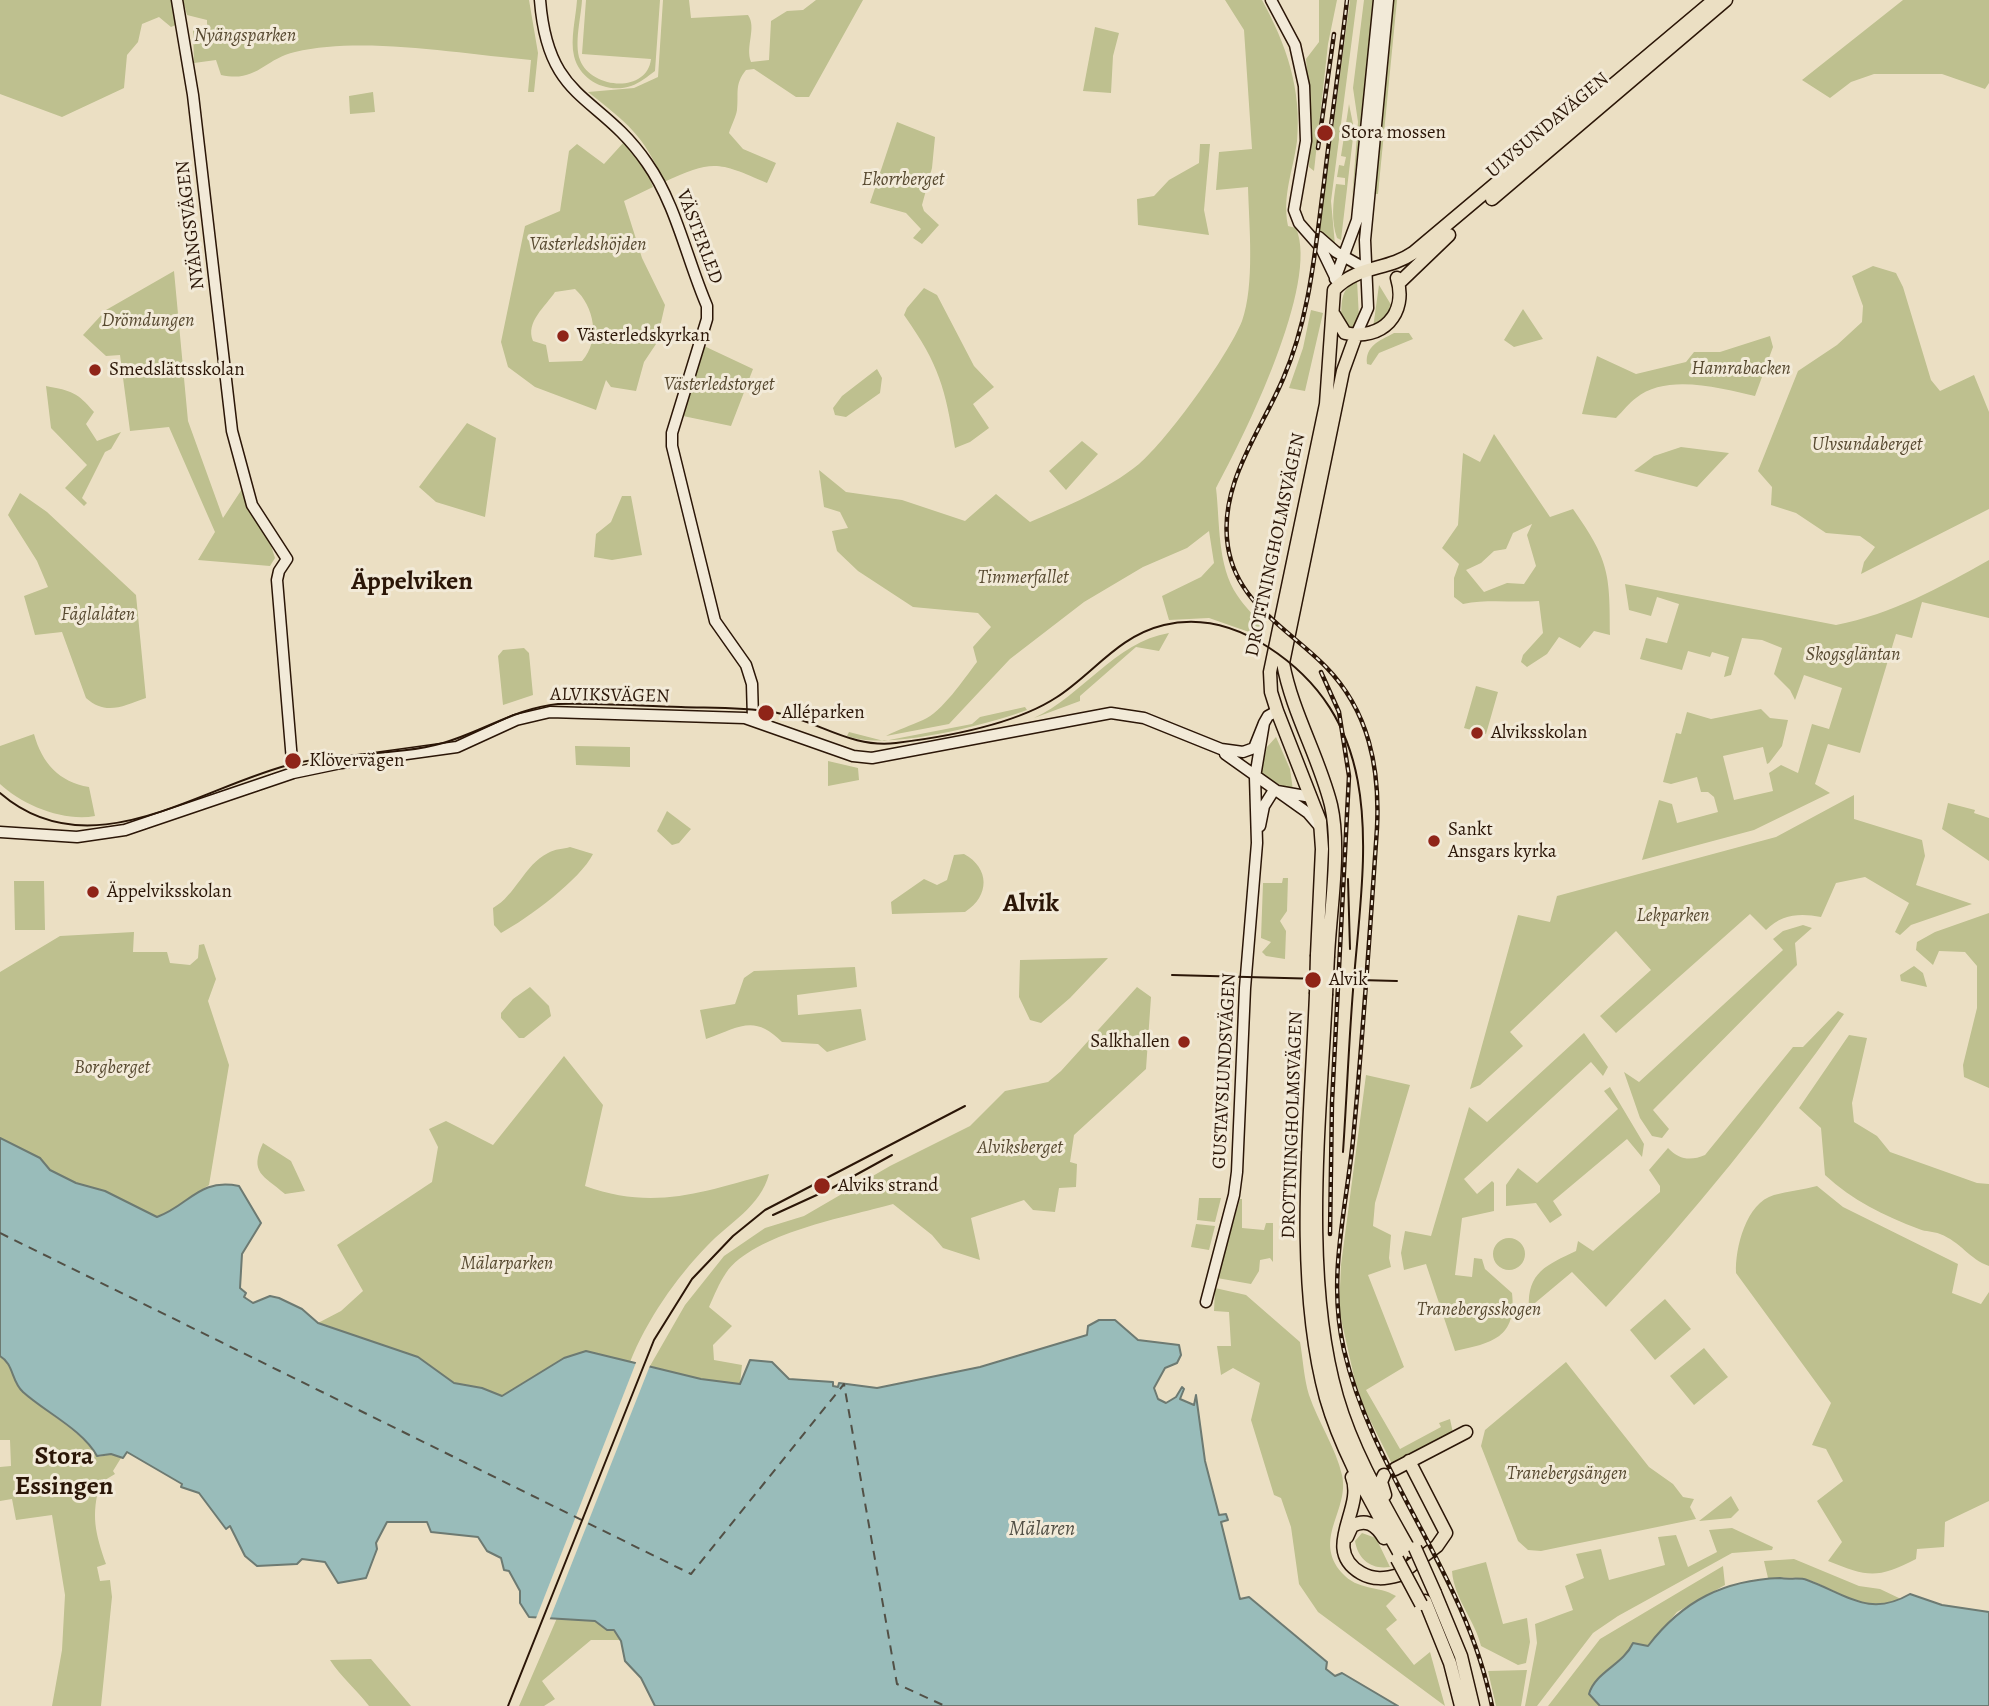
<!DOCTYPE html>
<meta charset="utf-8">
<style>
body{margin:0}
canvas{display:block;background:#ebdfc3}
</style>
<canvas width="1989" height="1706"></canvas>
<script>
const context = document.querySelector('canvas').getContext('2d');
context.lineJoin = 'round';
function paint(path, color) { context.fillStyle = color; context.fill(path, 'evenodd'); }
function trace(path, color, width, dash) { context.strokeStyle = color; context.lineWidth = width; context.lineCap = dash ? 'butt' : 'round'; context.setLineDash(dash || []); context.stroke(path); }
function drawText(font, color, halo, rows, align = 'center') {
  context.font = font + ' Alegreya,serif'; context.lineWidth = 6; context.setLineDash([]); context.textBaseline = 'middle'; context.strokeStyle = halo; context.fillStyle = color; for (const [text, x, y, turn = 0] of rows) {
    context.save(); context.translate(x, y); context.rotate((+turn || 0) * Math.PI / 180); context.textAlign = isNaN(turn) ? turn : align; if (halo) context.strokeText(text, 0, 0); context.fillText(text, 0, 0); context.restore();
  }
}
paint(new Path2D(`
 M0,0H173L178,24L171,27L159,17L142,24L138,42L127,55L124,88L62,117L0,94Z
 M183,0H529L538,53L534,92H528L531,60C459,54 364,36 295,52C264,59 257,83 221,75L216,60L194,63L193,30L207,33V20L187,15Z
 M577,0H582C581,18 574,43 580,60C591,89 647,94 651,59L582,54L586,0H660L655,71C648,76 640,83 631,86C608,94 580,81 574,56C570,39 576,17 577,0Z
 M663,0H689L691,18L748,15C757,28 745,46 751,62L769,60L771,21L787,11L803,10L816,0H863L809,97H796L754,69L746,70C734,85 739,93 737,110C736,117 731,126 729,133L743,149L776,163L767,183C719,162 713,159 664,182C643,134 627,123 588,92L634,88L658,77Z
 M1225,0H1262C1286,44 1302,89 1297,141C1293,172 1282,195 1288,226L1296,228C1320,283 1244,437 1216,488C1220,522 1217,565 1237,595C1244,606 1254,615 1262,625L1252,633L1209,618L1169,620L1162,596L1201,577L1214,563L1209,531L1187,548L1143,567L1084,602L1010,659L949,724L886,736C899,729 910,726 923,720C942,712 964,679 977,662L973,647L991,627L978,613L913,607L858,571L837,551L832,531L848,528L840,512L824,507L819,470L846,492L902,500L965,521L996,494L1030,522C1067,506 1107,490 1139,464C1168,439 1228,356 1242,321C1255,285 1249,225 1248,187L1216,190L1219,152L1252,149L1244,30Z
 M1319,0H1337L1328,44L1314,171L1309,167L1311,119L1306,59L1319,42Z
 M1350,0H1357L1331,201L1335,245L1319,231Z
 M1364,0H1375L1352,200L1358,122L1353,88Z
 M1392,0H1397L1378,194H1374Z
 M1903,0H1989V83L1985,89L1942,74H1874L1851,82L1830,98L1802,80Z
 M1095,27L1119,33L1113,56L1111,93L1083,91Z
 M373,92L375,112L350,114L349,96Z
 M1349,104L1354,129L1341,240L1337,238C1331,221 1333,202 1336,184L1345,185V178L1337,177L1339,165L1344,166L1346,157L1341,156Z
 M897,122L935,137L932,168L922,205L924,211L939,225L922,244L913,238L921,229L906,213L870,203Z
 M624,142L647,172L653,187L624,201L642,258L665,305L656,344L644,362L636,391L611,387L606,380L596,410L535,387L508,367L501,342L525,226L560,211L569,151L577,144L604,164ZM575,289C594,306 601,340 582,361L549,362L546,345L533,341C525,322 546,306 555,292Z
 M1200,144H1210L1204,210L1209,235L1138,225L1137,199L1154,196L1169,180L1199,163Z
 M1873,266L1896,273L1903,287L1931,380L1940,391L1974,375L1989,412V509L1861,574L1864,562L1875,547L1860,536L1826,533L1796,513L1771,505L1772,487L1758,471L1798,371L1837,345L1862,322L1863,306L1852,276Z
 M174,271L188,421L223,518L242,489C251,513 269,534 275,558L270,566L198,560L215,532L169,427L130,431L120,355L106,356L83,335L106,310Z
 M1357,280L1359,318L1351,331L1341,323C1342,303 1339,290 1357,280Z
 M1379,285L1393,308L1373,328Z
 M924,288L937,295L974,366L994,387L973,404L989,428L970,442L955,448C945,388 940,366 904,315L907,308Z
 M1523,309L1543,339L1514,347L1504,340Z
 M1311,310L1323,313L1305,391L1289,388L1303,348Z
 M1394,333H1409L1413,339L1379,353L1371,365L1367,364C1365,346 1379,341 1394,333Z
 M1770,336L1773,347L1755,396C1721,388 1666,373 1636,398C1629,403 1623,411 1616,418L1582,414L1597,356L1636,374L1686,362L1694,352H1720Z
 M704,346L753,369L731,426L683,416Z
 M877,369L882,378L880,393L846,417L835,415L833,408L842,396Z
 M46,386C72,391 77,392 94,412L86,424L97,441L121,432L111,449L105,452L82,498L87,503L84,506L65,488L87,465L51,428Z
 M467,423L496,438L485,517L436,502L419,487Z
 M1494,434L1550,517L1573,509C1609,560 1610,573 1610,635L1594,631L1580,648L1559,637L1547,654L1527,667L1521,662L1523,655L1543,633L1539,601C1513,603 1488,599 1463,604L1454,597V578L1459,564L1442,548L1458,525L1463,453L1480,462ZM1532,524L1527,535L1536,566L1524,584L1507,583L1484,592L1466,570L1481,563L1494,551L1506,549L1513,533Z
 M1082,441L1098,454L1066,490L1049,471Z
 M1681,447L1729,453L1697,487L1634,471L1654,456Z
 M20,493L47,512L136,595L146,698C123,706 106,716 86,698L62,632L35,635L24,596L48,587L37,561L8,515Z
 M622,496H631L642,555L612,560L594,557L596,534L611,522Z
 M1989,560V618L1922,602L1912,638L1896,634L1860,753L1828,744L1815,784L1830,793L1754,830L1642,860L1659,800L1672,804L1677,823L1718,812L1714,797L1708,792H1701L1697,777L1671,784L1663,782L1676,733L1681,734L1687,712L1711,719L1761,709L1770,718L1788,720L1782,746L1769,763L1767,764L1763,747L1723,756L1734,800L1773,791L1769,773L1781,765L1798,773L1812,724L1829,729L1842,688L1804,675L1795,700L1790,690L1774,674L1782,648L1762,640L1742,638L1731,675L1724,677L1729,657L1712,652L1710,657L1688,651L1682,670L1640,659L1646,638L1667,643L1679,604L1657,597L1651,616L1629,610L1625,584L1836,625C1892,614 1939,588 1989,560Z
 M1169,633L1159,651L1136,647L1080,696V701L1034,718C1082,696 1115,642 1169,633Z
 M524,648L529,653L533,695L503,705L498,656L503,650Z
 M1476,686L1498,692L1486,734L1464,728Z
 M1025,707L1027,710C987,725 886,751 847,736L849,732L884,741L972,724L980,717Z
 M34,734C42,763 59,782 89,787L95,816C64,822 22,805 0,784V746Z
 M1276,737L1290,769L1293,790L1266,779L1261,772L1267,747Z
 M575,746L630,747V767L576,765Z
 M828,761L858,768L859,780L828,786Z
 M1854,795V819L1922,840L1925,856L1916,885L1972,904L1911,925L1900,935L1895,932L1909,903L1865,877L1836,883L1821,917C1800,913 1782,914 1766,930L1750,914L1616,1033L1600,1016L1651,970L1616,931L1510,1032L1523,1046L1480,1085L1470,1089L1518,915L1550,922L1557,896L1776,837Z
 M1948,803L1975,810L1974,813L1989,818V861L1942,829Z
 M667,811L691,829L679,843L672,845L657,831Z
 M570,847L593,854C581,879 527,919 501,933L494,925L493,908C516,895 524,865 548,853C554,849 564,849 570,847Z
 M964,854C990,868 990,896 965,912L892,914L891,902L924,879L937,885L947,880L954,855Z
 M1283,878H1288L1287,911L1280,921L1286,931L1285,959L1266,956L1262,952L1271,942L1261,938L1263,883H1282Z
 M14,881H44L45,930H15Z
 M1989,913V1088L1964,1077L1963,1065L1977,1008V966L1965,952L1939,951L1933,965L1916,950L1917,942L1935,932Z
 M1803,925L1812,928L1795,943L1797,965L1653,1110L1669,1129L1662,1138L1652,1136L1640,1118L1624,1072L1639,1082L1783,950L1773,939L1783,931Z
 M134,932L133,952H167L170,963L190,965L198,958L199,945L204,944L216,979L208,1001L229,1065L209,1185C192,1196 175,1211 157,1217L105,1191L76,1183L50,1170L40,1158L0,1138V972L60,936Z
 M1108,958L1070,998L1041,1023L1030,1020L1019,997L1020,960Z
 M1914,966L1923,973L1927,987L1901,981L1900,975Z
 M855,967L857,987L797,995L798,1015L861,1009L866,1040L827,1052L818,1044L782,1042C754,1014 740,1027 706,1039L700,1010L735,1004L744,978L754,971Z
 M530,987L549,1006L551,1016L524,1038H519L501,1018V1013L513,999Z
 M1137,987L1151,997L1146,1069L1074,1135L1070,1162L1077,1164L1076,1187L1059,1188L1055,1212L1033,1210L1024,1200L971,1218L980,1260L943,1248L932,1235L893,1204C847,1217 754,1233 726,1273C719,1283 714,1296 709,1307L732,1326L713,1345L714,1360L742,1365L740,1384L701,1379L650,1366L685,1305L724,1256L765,1228L804,1216L890,1166L970,1126L1005,1091L1048,1082L1061,1071Z
 M1838,1011L1844,1014C1771,1117 1693,1215 1606,1307L1572,1272L1529,1308C1527,1272 1547,1265 1576,1251L1578,1241L1593,1251L1660,1192V1186L1649,1170L1668,1148C1679,1160 1691,1161 1705,1155L1793,1047H1803Z
 M1584,1033L1608,1067L1603,1076L1591,1062L1464,1179L1477,1194L1492,1181L1494,1183V1211L1462,1218L1455,1275L1472,1277L1474,1258L1482,1259L1485,1269L1512,1293C1517,1338 1492,1343 1455,1351L1426,1264L1404,1270L1401,1253L1405,1231L1431,1236L1469,1107L1487,1122Z
 M1849,1035L1867,1038L1852,1103L1854,1122L1877,1136L1890,1152L1977,1183L1989,1184V1266C1969,1259 1961,1242 1940,1234C1933,1231 1926,1232 1919,1229C1884,1216 1852,1200 1825,1175L1821,1128L1799,1108Z
 M564,1056L603,1105L585,1186C654,1211 702,1192 769,1174C761,1206 729,1223 707,1246C675,1279 647,1320 630,1362L585,1351L502,1396L482,1388L454,1383L418,1357L318,1323L341,1311L363,1291L337,1245L432,1182L438,1147L429,1129L446,1121L493,1145Z
 M1366,1075L1410,1085L1375,1203L1373,1226L1391,1235L1389,1258L1391,1267L1368,1275L1404,1367L1366,1390L1400,1449L1441,1427L1439,1423L1450,1419L1453,1433L1392,1464L1365,1410L1355,1381L1339,1310L1341,1265Z
 M1610,1087L1644,1144L1642,1157L1627,1139L1553,1201L1562,1215L1550,1223L1536,1203L1506,1206V1185L1518,1168L1537,1183L1618,1109L1604,1091Z
 M263,1143L291,1161L305,1191L285,1194C263,1175 249,1173 263,1143Z
 M1817,1186L1843,1207L1958,1264L1952,1293L1981,1304L1989,1292V1501L1945,1522L1944,1547L1917,1549L1916,1559C1877,1579 1868,1577 1828,1561L1842,1542L1817,1501L1843,1481L1826,1449L1812,1445L1831,1403L1736,1273C1735,1248 1746,1203 1774,1195C1788,1191 1803,1190 1817,1186Z
 M1199,1198H1221L1215,1222L1197,1220Z
 M1240,1199H1242V1228L1264,1230L1266,1223H1273V1262L1270,1258L1260,1260L1259,1271L1251,1284L1217,1278Z
 M1196,1224L1215,1226L1209,1250L1191,1247Z
 M1493 1254a16 16 0 1 1 32 0a16 16 0 1 1-32 0Z
 M1215,1288L1246,1295L1300,1342C1303,1359 1304,1379 1309,1395C1318,1422 1336,1448 1342,1475C1350,1510 1312,1539 1342,1573C1358,1591 1378,1585 1396,1596L1386,1606L1397,1620L1386,1629L1414,1665L1430,1652L1445,1706L1318,1612L1299,1584L1291,1527L1281,1498L1274,1495L1251,1420L1260,1383L1233,1368L1221,1375L1217,1346H1231L1229,1312L1214,1311Z
 M1665,1299L1691,1329L1655,1360L1630,1330Z
 M1704,1348L1728,1377L1694,1405L1670,1376Z
 M0,1356C14,1364 12,1381 24,1392C48,1414 80,1431 99,1457L111,1454L121,1458L113,1471L115,1474L100,1483C91,1516 95,1532 106,1564L97,1567L100,1581L110,1580L112,1597L101,1706H52L62,1650L65,1595L52,1515L16,1520L12,1499L0,1501V1467L11,1466L10,1440H0Z
 M1566,1362L1649,1467L1673,1484L1683,1497L1694,1499L1690,1507L1696,1519L1541,1551L1528,1550L1518,1541L1481,1446L1485,1430Z
 M1731,1496L1739,1510L1731,1518L1699,1521Z
 M1732,1528L1773,1547L1772,1550L1732,1553L1618,1616L1593,1633L1537,1706H1525L1537,1643L1535,1624L1573,1610L1565,1586L1584,1578L1576,1554L1601,1549L1609,1580L1665,1565L1658,1537L1676,1535L1688,1567L1717,1552L1709,1530Z
 M1362,1533L1376,1538L1390,1567C1371,1570 1358,1559 1355,1541Z
 M1794,1559L1859,1586L1880,1589L1901,1599C1868,1618 1836,1588 1806,1579C1799,1577 1777,1578 1768,1578L1764,1561Z
 M1486,1562L1503,1624L1527,1618L1530,1642L1526,1663L1518,1665L1481,1646C1475,1620 1454,1599 1452,1571Z
 M1723,1566L1725,1585L1677,1612L1648,1646L1633,1643C1623,1666 1595,1672 1589,1694L1600,1706H1548L1600,1639Z
 M557,1618L595,1621L607,1630H614L621,1640H591L542,1681L555,1699L544,1706H519Z
 M371,1659L411,1706H369C356,1689 341,1677 330,1660Z
 M1527,1670L1521,1706H1496L1488,1671Z`), '#bec08f');
const water = new Path2D(`
 M0,1138L40,1158L50,1170L76,1183L105,1191L157,1217C190,1205 198,1178 239,1186L261,1223L242,1254L240,1288L246,1293L244,1297L253,1303L270,1296L279,1298L302,1309L318,1323L418,1357L454,1383L482,1388L502,1396L564,1358L586,1351L701,1379L740,1384L750,1360L772,1362L789,1379L833,1382V1386L838,1387L839,1383L877,1388L980,1367L1087,1335L1088,1326L1099,1320H1115L1138,1340L1179,1345L1181,1355L1177,1363L1165,1368L1154,1388L1158,1399L1166,1403L1176,1397L1182,1387L1184,1389L1180,1399L1194,1405L1196,1395L1205,1461L1219,1515L1226,1514L1228,1520L1221,1522L1240,1599L1249,1597L1327,1662L1326,1669L1335,1676L1342,1673L1398,1706H655L641,1678L625,1661L621,1641L614,1630H607L595,1621L529,1617L520,1603V1591L509,1571L504,1570L501,1558L487,1551L478,1537L431,1532L427,1522H387L376,1543L377,1549L366,1578L338,1583L325,1562L302,1559L297,1564L257,1566L245,1556L230,1526L226,1529L199,1493L181,1487L182,1484L127,1452L123,1458L111,1454L97,1456C83,1430 45,1412 23,1392C11,1381 14,1364 0,1356Z
 M1780,1578C1789,1580 1799,1577 1807,1580C1846,1594 1869,1618 1910,1594L1942,1605L1989,1612V1706H1600L1589,1694C1595,1672 1623,1665 1633,1643L1648,1646C1683,1600 1725,1580 1780,1578Z`);
paint(water, '#99bcba');
trace(water, '#6d7a72', 2);
paint(new Path2D(`
 M637,1360L651,1363L549,1621H535Z`), '#ebdfc3');
trace(new Path2D(`
 M0,1233L691,1574L844,1384L897,1684L945,1706`), '#525046', 2, [9, 7]);
const secondary = new Path2D(`
 M177,0L193,95L232,431L252,505L287,559L279,571L277,580L293,773
 M540,0C548,103 599,93 647,163C676,204 687,260 707,306V319L672,433V446L715,621L746,665L752,684L753,719
 M1271,0L1295,45L1304,86L1306,141L1294,210L1299,223L1321,248L1335,277
 M1319,237L1336,252L1366,269
 M1335,279L1357,220L1379,0
 M1356,335L1368,308L1365,240L1388,0
 M1225,754L1308,813L1320,827
 M1277,791L1311,797
 M1260,826L1264,806L1274,790
 M0,832L77,837L125,830L293,773L341,763L457,747L516,720L550,712L745,718L853,756L872,758L1111,713L1144,718L1221,749L1243,752L1254,748L1264,723
 M1206,1302L1234,1195L1237,1172L1245,988L1257,843L1255,777L1264,723L1268,716L1277,711`);
const primary = new Path2D(`
 M1492,199L1726,0
 M1399,283L1449,235
 M1334,315L1345,333C1382,341 1408,314 1397,278
 M1317,955L1322,849L1320,821L1277,711L1271,692L1270,672L1326,404L1334,290C1357,265 1387,271 1413,253L1714,0
 M1328,956C1330,911 1341,849 1331,805C1319,757 1292,712 1283,663L1343,371L1356,335
 M1316,994C1311,1119 1293,1277 1326,1398C1342,1454 1373,1505 1401,1556
 M1326,995C1320,1121 1302,1276 1337,1397C1353,1452 1382,1501 1410,1551
 M1395,1469L1466,1432
 M1384,1475L1381,1482L1385,1495
 M1352,1477C1365,1509 1320,1549 1361,1573C1373,1580 1385,1579 1399,1575L1437,1546L1446,1533L1409,1461
 M1347,1537L1352,1526C1366,1518 1376,1525 1384,1538
 M1435,1593L1461,1656L1473,1706
 M1425,1601L1450,1663L1461,1706`);
trace(secondary, '#2b1607', 13);
trace(primary, '#2b1607', 15);
trace(secondary, '#f2ead8', 10);
trace(primary, '#ebdfc3', 12);
trace(new Path2D(`
 M0,793C91,872 202,785 296,763C344,752 396,756 443,743C482,732 516,708 558,704C599,703 640,706 681,707C711,708 742,707 772,712C816,719 850,749 896,743C945,737 1016,724 1057,697C1094,673 1118,636 1164,625C1201,616 1237,627 1268,647C1389,725 1364,856 1354,978C1349,1036 1347,1094 1343,1152
 M1348,879L1350,949
 M1172,975L1397,981
 M773,1215L832,1188L892,1155
 M508,1706L654,1340L692,1279L733,1236L765,1210L965,1106`), '#2b1607', 2);
const rail = new Path2D(`
 M1347,0C1340,61 1331,122 1324,183C1315,250 1310,317 1283,379C1260,433 1218,485 1228,547C1237,604 1289,629 1326,667C1369,711 1380,768 1377,828C1370,932 1363,1036 1353,1140C1346,1211 1327,1278 1344,1350C1373,1475 1466,1574 1492,1706
 M1318,148L1334,34
 M1321,672L1339,712L1349,776L1332,1102L1330,1234`);
trace(rail, '#2b1607', 4.5);
trace(rail, '#f2ead8', 2, [5]);
const primaryBridge = new Path2D(`
 M1316,994L1317,955
 M1326,995L1328,956
 M1415,1548L1435,1593
 M1397,1559L1421,1604`);
trace(primaryBridge, '#2b1607', 15, []);
trace(primaryBridge, '#ebdfc3', 12);
for (const [x, y, r, color] of [
 [1325,133,9,"#8f2418"],
 [563,336,7,"#8f2418"],
 [95,370,7,"#8f2418"],
 [766,713,9,"#8f2418"],
 [1477,733,7,"#8f2418"],
 [293,761,9,"#8f2418"],
 [1434,841,7,"#8f2418"],
 [93,892,7,"#8f2418"],
 [1313,980,9,"#8f2418"],
 [1184,1042,7,"#8f2418"],
 [822,1186,9,"#8f2418"]
]) { const dot = new Path2D(); dot.arc(x, y, r, 0, 2 * Math.PI); context.fillStyle = color; context.fill(dot); trace(dot, '#f2ead8', 2.5); }
drawText('italic 19px', '#574930', '#f2ead8', [
 ["Nyängsparken",245,36],
 ["Ekorrberget",903,180],
 ["Västerledshöjden",588,245],
 ["Drömdungen",148,321],
 ["Hamrabacken",1741,369],
 ["Västerledstorget",719,385],
 ["Ulvsundaberget",1867,445],
 ["Timmerfallet",1023,578],
 ["Fåglalåten",98,615],
 ["Skogsgläntan",1853,655],
 ["Lekparken",1673,916],
 ["Borgberget",112,1068],
 ["Alviksberget",1020,1148],
 ["Mälarparken",507,1264],
 ["Tranebergsskogen",1479,1310],
 ["Tranebergsängen",1567,1474]
]);
drawText('19px', '#2b1607', '#f2ead8', [
 ["ULVSUNDAVÄGEN",1548,126,-40],
 ["NYÄNGSVÄGEN",191,225,-97],
 ["VÄSTERLED",699,237,69],
 ["DROTTNINGHOLMSVÄGEN",1276,545,-78],
 ["ALVIKSVÄGEN",610,696,1],
 ["GUSTAVSLUNDSVÄGEN",1225,1071,-87],
 ["DROTTNINGHOLMSVÄGEN",1293,1125,-88]
]);
drawText('19px', '#2b1607', '#f2ead8', [
 ["Stora mossen",1341,133],
 ["Västerledskyrkan",577,336],
 ["Smedslättsskolan",109,370],
 ["Alléparken",782,713],
 ["Alviksskolan",1491,733],
 ["Klövervägen",309,761],
 ["Sankt",1448,830],
 ["Ansgars kyrka",1448,852],
 ["Äppelviksskolan",107,892],
 ["Alvik",1329,980],
 ["Salkhallen",1170,1042,"right"],
 ["Alviks strand",838,1186]
], 'left');
drawText('italic 21px', '#525046', '#f2ead8', [
 ["Mälaren",1042,1530]
]);
drawText('bold 26px', '#2b1607', '#f2ead8', [
 ["Äppelviken",412,583],
 ["Alvik",1031,905],
 ["Stora",64,1458],
 ["Essingen",64,1488]
]);
</script>
